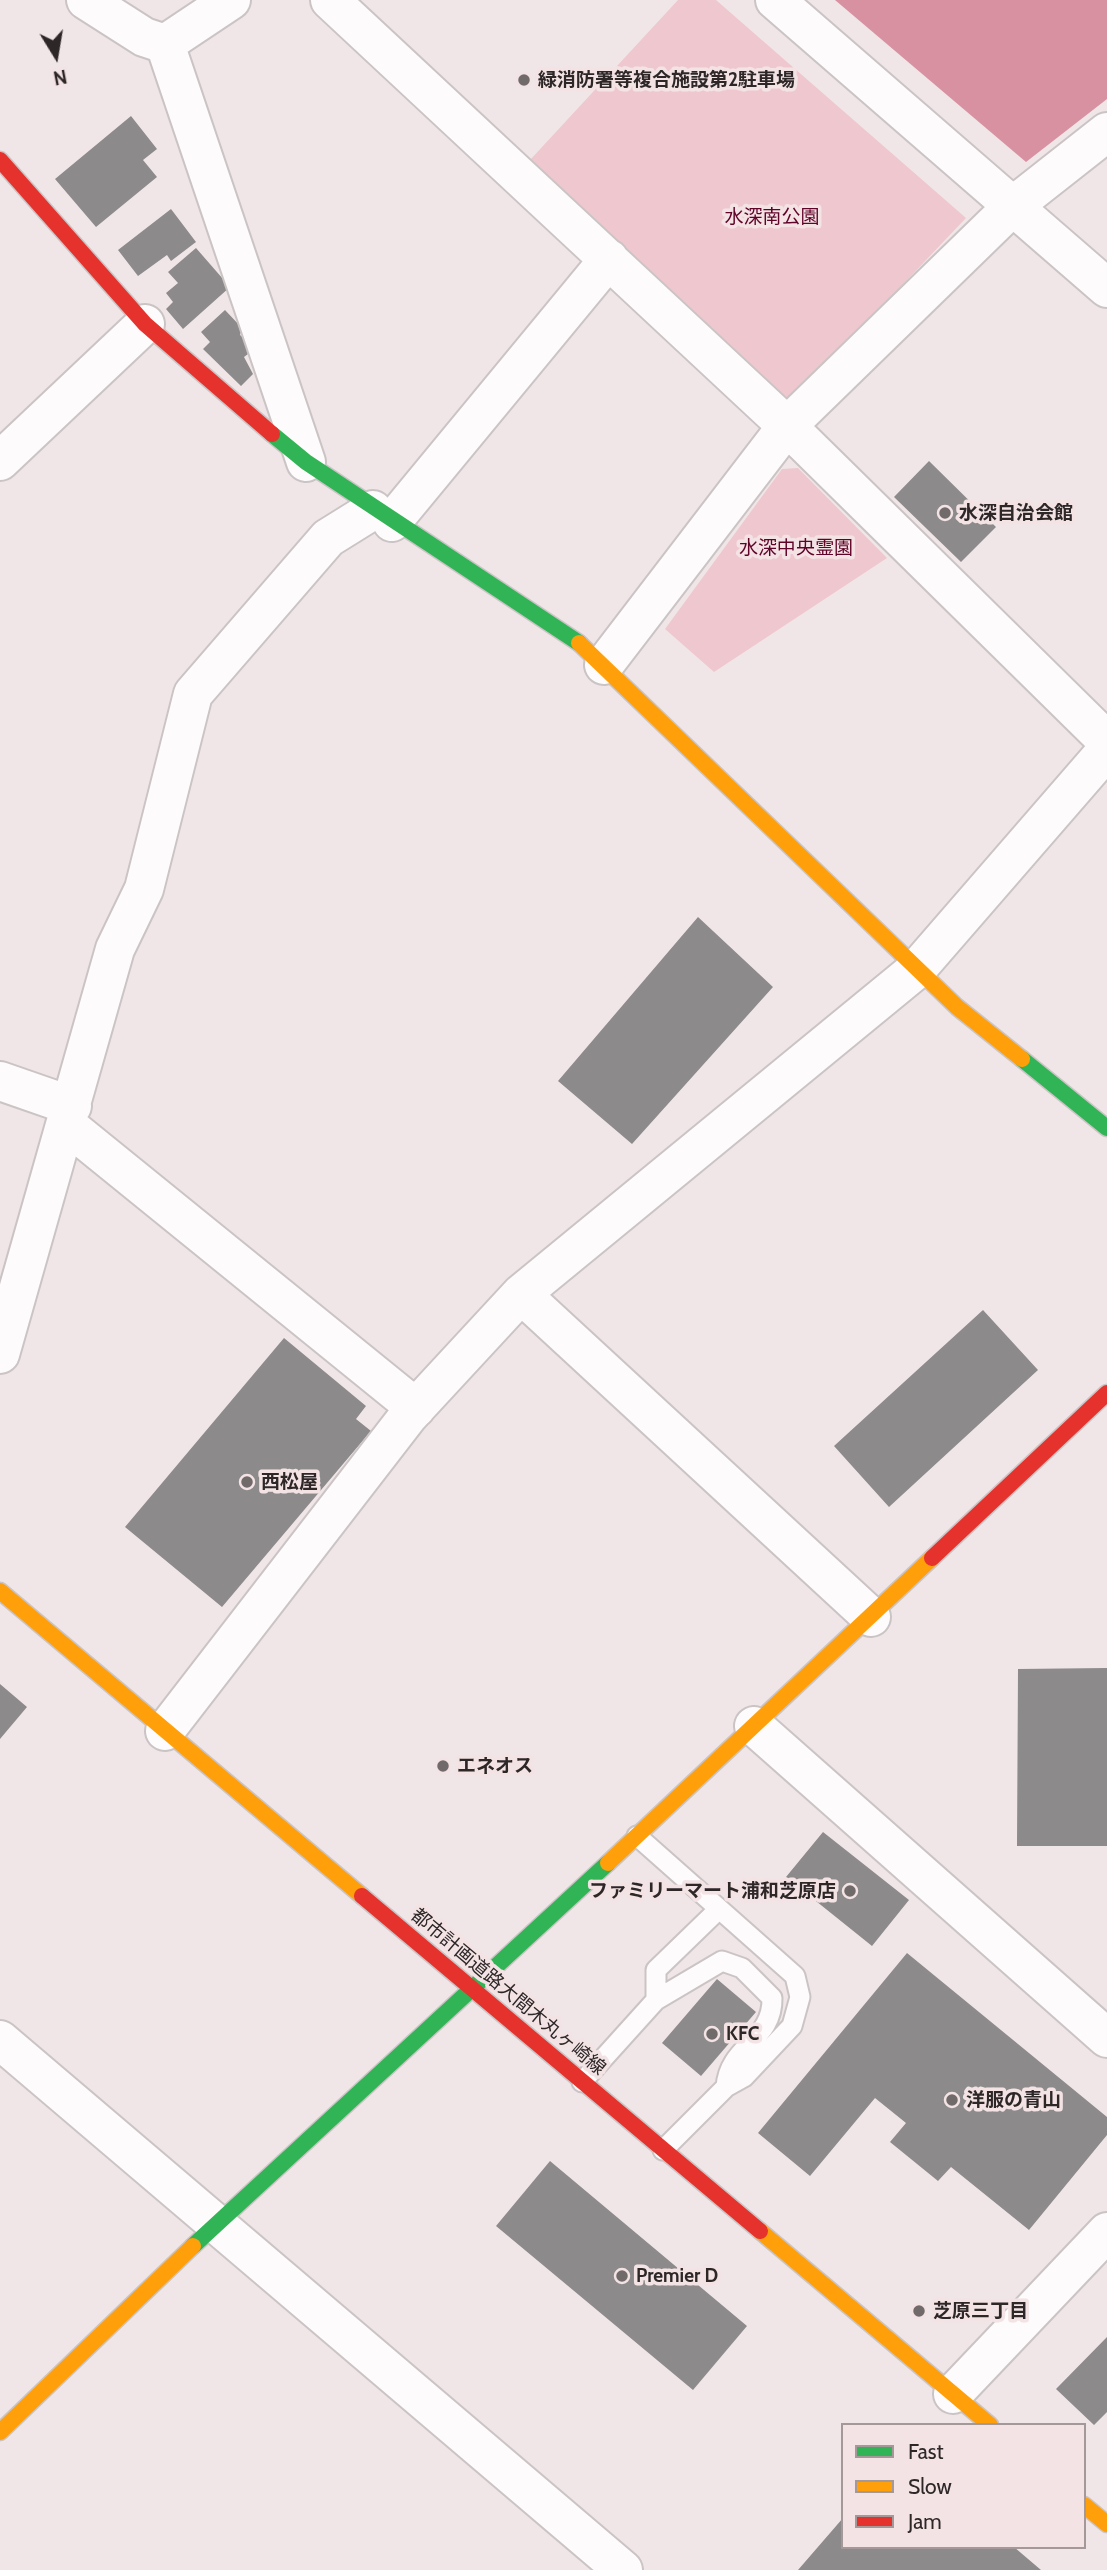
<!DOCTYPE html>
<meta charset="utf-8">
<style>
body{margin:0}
#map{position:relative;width:1107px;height:2570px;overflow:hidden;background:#f0e6e8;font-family:Cabin,sans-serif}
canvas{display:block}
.legend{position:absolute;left:841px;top:2423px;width:245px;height:126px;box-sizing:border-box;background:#f3e3e5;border:2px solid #a49899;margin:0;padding:9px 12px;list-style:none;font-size:21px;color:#2d2728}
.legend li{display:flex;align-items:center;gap:14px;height:35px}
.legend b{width:35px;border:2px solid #a49899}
.north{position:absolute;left:21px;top:21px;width:70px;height:70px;-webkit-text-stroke:5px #f3e3e5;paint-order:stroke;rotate:169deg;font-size:19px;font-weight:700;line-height:28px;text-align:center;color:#2d2728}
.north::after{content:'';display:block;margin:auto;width:24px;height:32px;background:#2d2728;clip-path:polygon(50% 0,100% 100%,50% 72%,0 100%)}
</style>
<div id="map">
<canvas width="1107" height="2570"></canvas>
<ul class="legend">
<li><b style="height:9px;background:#30b455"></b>Fast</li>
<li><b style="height:9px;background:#ff9f0a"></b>Slow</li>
<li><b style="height:9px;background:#e5322d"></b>Jam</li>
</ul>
<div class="north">N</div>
</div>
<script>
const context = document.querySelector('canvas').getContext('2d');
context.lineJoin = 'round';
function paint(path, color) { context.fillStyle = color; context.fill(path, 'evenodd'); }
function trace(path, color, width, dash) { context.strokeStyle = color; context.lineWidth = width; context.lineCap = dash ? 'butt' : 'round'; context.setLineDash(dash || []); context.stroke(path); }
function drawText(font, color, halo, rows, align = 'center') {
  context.font = font + ' Cabin,"Noto Sans JP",sans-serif'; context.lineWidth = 7; context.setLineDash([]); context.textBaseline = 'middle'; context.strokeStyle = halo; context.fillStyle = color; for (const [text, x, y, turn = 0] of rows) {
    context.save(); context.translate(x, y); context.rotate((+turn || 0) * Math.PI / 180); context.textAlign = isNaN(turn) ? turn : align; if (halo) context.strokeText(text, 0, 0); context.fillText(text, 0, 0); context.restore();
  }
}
paint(new Path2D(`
 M678,0H716L966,218L793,400L778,398L530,160Z
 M798,468L887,558L714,672L665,629L782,469Z`), '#efc7cf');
paint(new Path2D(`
 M835,0H1107V99L1026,162Z`), '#d791a1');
paint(new Path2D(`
 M131,116L157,149L143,160L157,177L96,227L55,179Z
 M171,209L196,242L171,261L167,255L138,276L118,250Z
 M196,248L230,287L183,329L166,309L173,302L166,293L178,283L168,272Z
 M225,310L242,328L240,335L247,341L248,354L244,357L253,374L241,386L203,349L210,342L201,332Z
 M929,461L996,527L961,562L894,497Z
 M698,917L773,987L632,1144L558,1081Z
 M983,1310L1038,1370L889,1507L834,1446Z
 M284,1338L366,1406L356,1419L371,1431L222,1607L125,1527Z
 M1107,1668V1846H1017L1018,1669Z
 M0,1684L27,1707L0,1739Z
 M823,1832L909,1900L872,1946L786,1877Z
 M907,1953L1107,2117V2135L1029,2230L951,2167L938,2181L890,2142L906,2123L875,2098L810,2176L758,2133Z
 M717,1979L756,2012L701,2076L662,2043Z
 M550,2161L747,2326L693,2390L496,2226Z
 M1107,2337V2412L1094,2425L1056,2389Z
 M843,2518V2547H1014L1041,2570H798Z`), '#8c8a8b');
const lane = new Path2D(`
 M637,1836L795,1976L800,1997L792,2026L744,2077L726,2087L663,2150
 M656,2000V1970L719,1909
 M582,2082L656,2000L722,1961L742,1968L772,1998C773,2041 729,2045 726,2087`);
const street = new Path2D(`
 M86,0L144,37L165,44L306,462
 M330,0L787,426L1107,741
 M775,0L1107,288
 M165,44L231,0
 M0,461L145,324
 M392,522L609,259
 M604,665L787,426L1013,206L1107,132
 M0,1081L72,1106
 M67,1125L416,1408
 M521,1294L871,1617
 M0,1354L115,949L144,889L193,694L328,538L373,510
 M754,1726L1107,2038
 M165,1731L409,1415L521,1294L917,969L1107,750
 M0,2040L623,2570
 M953,2394L1107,2232`);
const fast = new Path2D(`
 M272,434L306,462L579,643
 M1022,1059L1107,1128
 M193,2246L608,1863`);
const slow = new Path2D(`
 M579,643L957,1007L1022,1059
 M0,1591L362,1896
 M608,1863L932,1558
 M760,2231L990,2425
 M0,2432L193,2246
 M1084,2505L1107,2524`);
const jam = new Path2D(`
 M0,160L145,324L272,434
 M932,1558L1107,1393
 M362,1896L760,2231`);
trace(lane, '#cbc4c5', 23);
trace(street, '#cbc4c5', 42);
trace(fast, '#cbc4c5', 19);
trace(slow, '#cbc4c5', 19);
trace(jam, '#cbc4c5', 19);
trace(lane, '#fdfbfc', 19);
trace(street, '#fdfbfc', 38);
trace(fast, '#30b455', 16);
trace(slow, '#ff9f0a', 16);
trace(jam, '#e5322d', 16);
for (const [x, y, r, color] of [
 [524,80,7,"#716a6b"],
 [945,513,7,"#716a6b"],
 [247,1482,7,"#716a6b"],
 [443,1766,7,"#716a6b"],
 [850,1891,7,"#716a6b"],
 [712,2034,7,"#716a6b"],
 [952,2100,7,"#716a6b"],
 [622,2276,7,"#716a6b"],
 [919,2311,7,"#716a6b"]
]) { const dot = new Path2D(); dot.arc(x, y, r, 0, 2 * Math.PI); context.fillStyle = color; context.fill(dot); trace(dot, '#f3e3e5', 2.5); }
drawText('bold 19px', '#2d2728', '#f3e3e5', [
 ["緑消防署等複合施設第2駐車場",538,80],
 ["水深自治会館",959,513],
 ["西松屋",261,1482],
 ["エネオス",457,1766],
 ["ファミリーマート浦和芝原店",836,1891,"right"],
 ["KFC",726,2034],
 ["洋服の青山",966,2100],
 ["Premier D",636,2276],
 ["芝原三丁目",933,2311]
], 'left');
drawText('19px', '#600328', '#f3e3e5', [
 ["水深南公園",772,217],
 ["水深中央霊園",796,548]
]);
drawText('19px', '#2d2728', '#f3e3e5', [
 ["都市計画道路大間木丸ヶ崎線",508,1992,40]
]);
</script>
